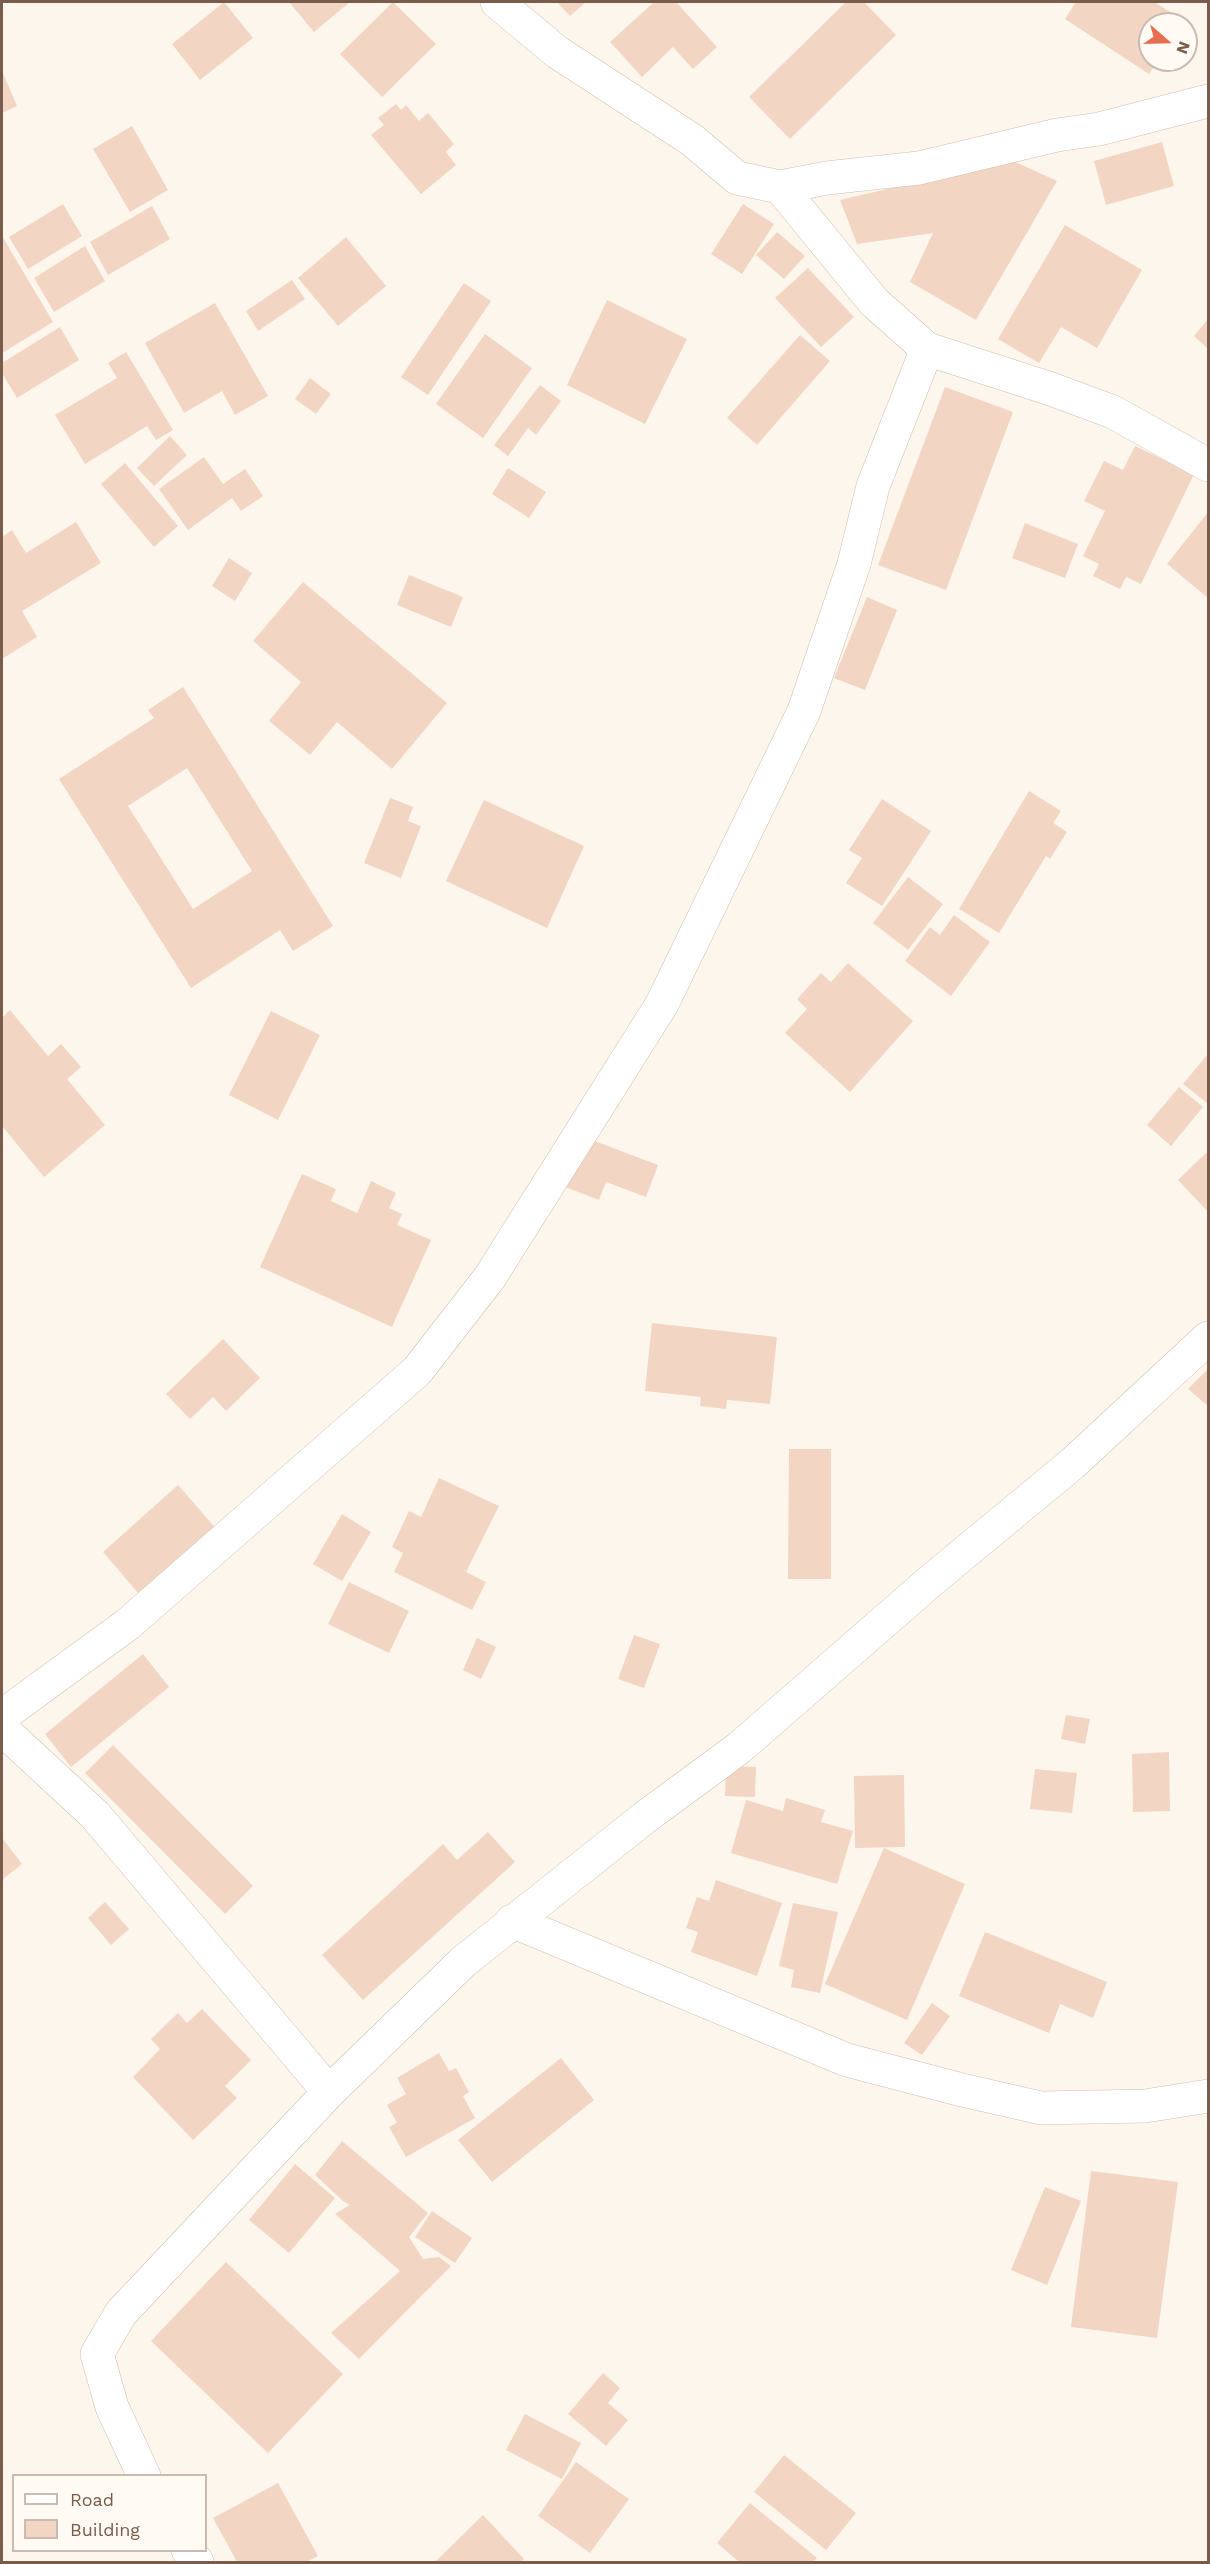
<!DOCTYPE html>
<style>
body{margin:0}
#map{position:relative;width:1210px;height:2564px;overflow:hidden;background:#fdf6ec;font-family:"Work Sans",sans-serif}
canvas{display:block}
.frame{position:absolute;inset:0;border:3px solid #7a5c4d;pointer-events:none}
.legend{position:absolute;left:12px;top:2474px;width:195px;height:78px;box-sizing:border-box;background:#fffaf3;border:2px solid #cabbb1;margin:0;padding:8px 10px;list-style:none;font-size:18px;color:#7a5c4d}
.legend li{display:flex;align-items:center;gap:12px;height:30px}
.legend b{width:30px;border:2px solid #cabbb1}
.north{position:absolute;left:1138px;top:12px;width:60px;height:60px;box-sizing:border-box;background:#fffaf3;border:2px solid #cabbb1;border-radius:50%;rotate:110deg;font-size:16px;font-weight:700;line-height:24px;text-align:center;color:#7a5c4d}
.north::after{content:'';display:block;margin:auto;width:21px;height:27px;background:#e76f51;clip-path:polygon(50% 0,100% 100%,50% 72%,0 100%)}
</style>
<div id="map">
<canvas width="1210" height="2564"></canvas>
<div class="frame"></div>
<ul class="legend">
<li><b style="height:8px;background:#fff"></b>Road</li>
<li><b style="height:16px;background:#f3d5c3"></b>Building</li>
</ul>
<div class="north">N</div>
</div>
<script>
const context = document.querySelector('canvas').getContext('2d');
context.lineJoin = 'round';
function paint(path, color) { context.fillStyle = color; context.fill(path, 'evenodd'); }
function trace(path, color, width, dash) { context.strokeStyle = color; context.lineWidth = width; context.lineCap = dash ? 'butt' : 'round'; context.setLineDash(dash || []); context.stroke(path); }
paint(new Path2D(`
 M224,2L253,38L200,80L172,44Z
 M289,2H350L314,32Z
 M393,2L436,44L382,97L340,54Z
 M557,2H586L570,16Z
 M654,2H676L717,47L693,69L673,47L642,77L610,42Z
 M846,2H864L896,35L790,139L749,97Z
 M1076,2H1154L1183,20L1181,24H1150V60H1158L1149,74L1065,19Z
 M2,71L17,106L2,113Z
 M396,104L401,110L406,105L419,121L428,113L454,144L446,152L456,165L421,194L371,135L384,125L378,118Z
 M132,126L168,190L130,212L93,149Z
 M1162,142L1174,186L1106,205L1094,161Z
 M1011,160L1057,181L976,320L910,282L933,233L857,244L840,200Z
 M63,204L82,236L28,269L9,237Z
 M743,204L774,224L742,274L711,254Z
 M152,206L170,239L108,275L90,242Z
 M1065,225L1142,270L1097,348L1061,327L1039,363L998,339Z
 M777,232L805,256L784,279L756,255Z
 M2,236L53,322L2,353Z
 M346,237L386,286L338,326L298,278Z
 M85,246L105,281L54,312L34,278Z
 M808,268L854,317L821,347L775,298Z
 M292,280L305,299L258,331L246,311Z
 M464,283L491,301L428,395L401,377Z
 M607,300L687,339L645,424L567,385Z
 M215,303L268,396L235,415L222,391L184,413L145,343Z
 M1208,319V349L1194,336Z
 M60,327L79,360L17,398L2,373V363Z
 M485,334L532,368L483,438L436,404Z
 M800,335L830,361L757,445L727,418Z
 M126,352L173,430L156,440L147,426L85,464L55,415L117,378L108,363Z
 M310,378L331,394L316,414L295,399Z
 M540,385L561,401L536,435L528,428L508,456L494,445Z
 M945,387L1013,412L946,590L878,565Z
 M170,436L187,455L154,486L137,468Z
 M1135,446L1194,474L1141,584L1126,577L1120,589L1093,576L1099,564L1083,556L1105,511L1084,501L1104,461L1123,470Z
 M204,457L223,484L245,469L263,496L241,511L232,498L188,530L159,489Z
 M125,463L178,526L154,547L101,484Z
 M508,468L546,492L529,518L492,494Z
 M1208,512V598L1167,564Z
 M76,522L101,563L22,611L37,637L2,659V537L12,530L26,553Z
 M1025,523L1078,544L1065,578L1012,558Z
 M229,558L252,573L235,601L212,586Z
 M409,575L463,597L451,627L397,605Z
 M303,582L447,703L392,769L337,722L310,755L269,721L301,682L253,641Z
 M867,597L897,610L865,690L834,678Z
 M183,687L333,926L293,951L280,930L191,988L59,779L154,718L148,710ZM187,768L252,871L193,909L128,806Z
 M1029,791L1061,811L1053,823L1067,832L1050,859L1046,856L999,933L959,909Z
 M390,798L413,807L408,821L421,826L401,878L364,863Z
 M882,799L931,831L882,906L846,883L862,858L849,850Z
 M484,800L584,846L547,928L446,881Z
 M908,877L943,904L908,950L873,923Z
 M954,915L990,942L951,996L905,961L930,927L940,935Z
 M848,963L913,1021L850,1092L785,1033L807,1009L797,999L821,973L831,982Z
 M10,1010L48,1056L61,1044L81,1067L67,1079L105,1125L44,1177L2,1126V1018Z
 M271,1011L320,1035L278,1120L229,1095Z
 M1207,1055L1208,1056L1207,1103L1183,1084Z
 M1179,1087L1203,1107L1171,1146L1147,1125Z
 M584,1137L658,1165L646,1197L606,1182L599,1200L565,1187Z
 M1208,1151V1212L1178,1180Z
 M302,1174L336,1189L331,1201L357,1213L371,1181L396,1193L389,1208L402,1214L397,1225L431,1240L392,1327L260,1267Z
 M652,1323L777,1337L770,1404L727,1400L726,1409L700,1406L701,1397L645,1391Z
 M223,1339L260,1378L226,1411L213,1397L190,1419L166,1394Z
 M1208,1369V1406L1188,1389Z
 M789,1449H831V1579H788Z
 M439,1478L499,1506L466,1572L486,1582L472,1610L394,1572L403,1553L392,1547L409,1511L421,1517Z
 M178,1485L220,1533L144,1600L103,1552Z
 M342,1514L371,1532L342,1581L313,1564Z
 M349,1582L409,1611L389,1653L328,1624Z
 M634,1635L660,1644L644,1688L618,1679Z
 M477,1638L496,1647L481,1679L463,1670Z
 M143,1654L169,1687L71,1767L45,1734Z
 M1066,1715L1090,1719L1085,1744L1061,1739Z
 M113,1745L253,1886L225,1914L85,1773Z
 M1169,1752L1170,1811L1133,1812L1132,1754Z
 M726,1766L756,1767L755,1797L725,1796Z
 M1035,1769L1077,1773L1072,1813L1030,1809Z
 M904,1775L905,1847L855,1848L854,1776Z
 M786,1798L825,1810L821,1822L853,1831L837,1884L731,1853L746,1800L783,1811Z
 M488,1832L515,1862L363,2000L322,1955L443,1844L457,1860Z
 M2,1838L22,1864L2,1880Z
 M884,1848L965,1884L907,2020L825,1984Z
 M716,1880L782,1903L757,1976L691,1952L698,1932L686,1928L697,1897L709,1901Z
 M105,1902L129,1929L111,1945L88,1918Z
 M793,1903L838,1912L820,1993L791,1987L794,1970L779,1966Z
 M985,1932L1107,1982L1093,2018L1060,2004L1049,2033L959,1996Z
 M932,2003L950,2016L922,2055L904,2043Z
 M202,2009L251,2060L225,2086L237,2098L193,2140L133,2077L160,2049L151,2039L178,2013L187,2023Z
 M439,2053L449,2071L456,2068L469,2092L463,2096L475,2118L406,2157L389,2127L397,2123L387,2105L406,2094L397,2078Z
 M561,2058L594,2100L492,2182L458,2140Z
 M342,2141L428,2213L409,2237L423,2259L439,2257L451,2266L359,2359L331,2333L400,2271L335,2214L350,2205L343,2201L315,2175Z
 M295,2164L335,2198L289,2253L249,2220Z
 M1091,2171L1178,2182L1157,2338L1071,2327Z
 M1045,2187L1081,2201L1047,2285L1011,2270Z
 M432,2211L472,2238L455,2263L415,2237Z
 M226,2262L343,2374L268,2453L151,2341Z
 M603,2373L620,2388L608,2403L628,2420L606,2446L568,2414Z
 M525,2414L581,2443L562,2479L506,2450Z
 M784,2455L856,2513L826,2550L754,2492Z
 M576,2462L629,2499L590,2553L538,2516Z
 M278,2483L318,2556L306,2562H237L213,2518Z
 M750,2503L817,2558L813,2562H739L717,2543Z
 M483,2515L524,2559L520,2562H435Z`), '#f3d5c3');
const minor = new Path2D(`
 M497,2L557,52L692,140L737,178L780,187L827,178L919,168L1057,135L1099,129L1208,101
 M780,187L874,302L927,349L1051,389L1113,412L1208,465
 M2,1716L128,1624L417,1371L490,1277L662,1004L804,711L854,564L873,486L927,349
 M2,1729L95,1815L329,2092
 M512,1921L847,2060L962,2090L1041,2108L1145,2106L1208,2096
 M144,2476L112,2407L97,2354L121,2313L329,2092L463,1962L644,1818L739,1748L933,1579L1072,1464L1208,1338
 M188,2550L197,2562`);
trace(minor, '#d1beb0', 34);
trace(minor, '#fff', 33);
</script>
